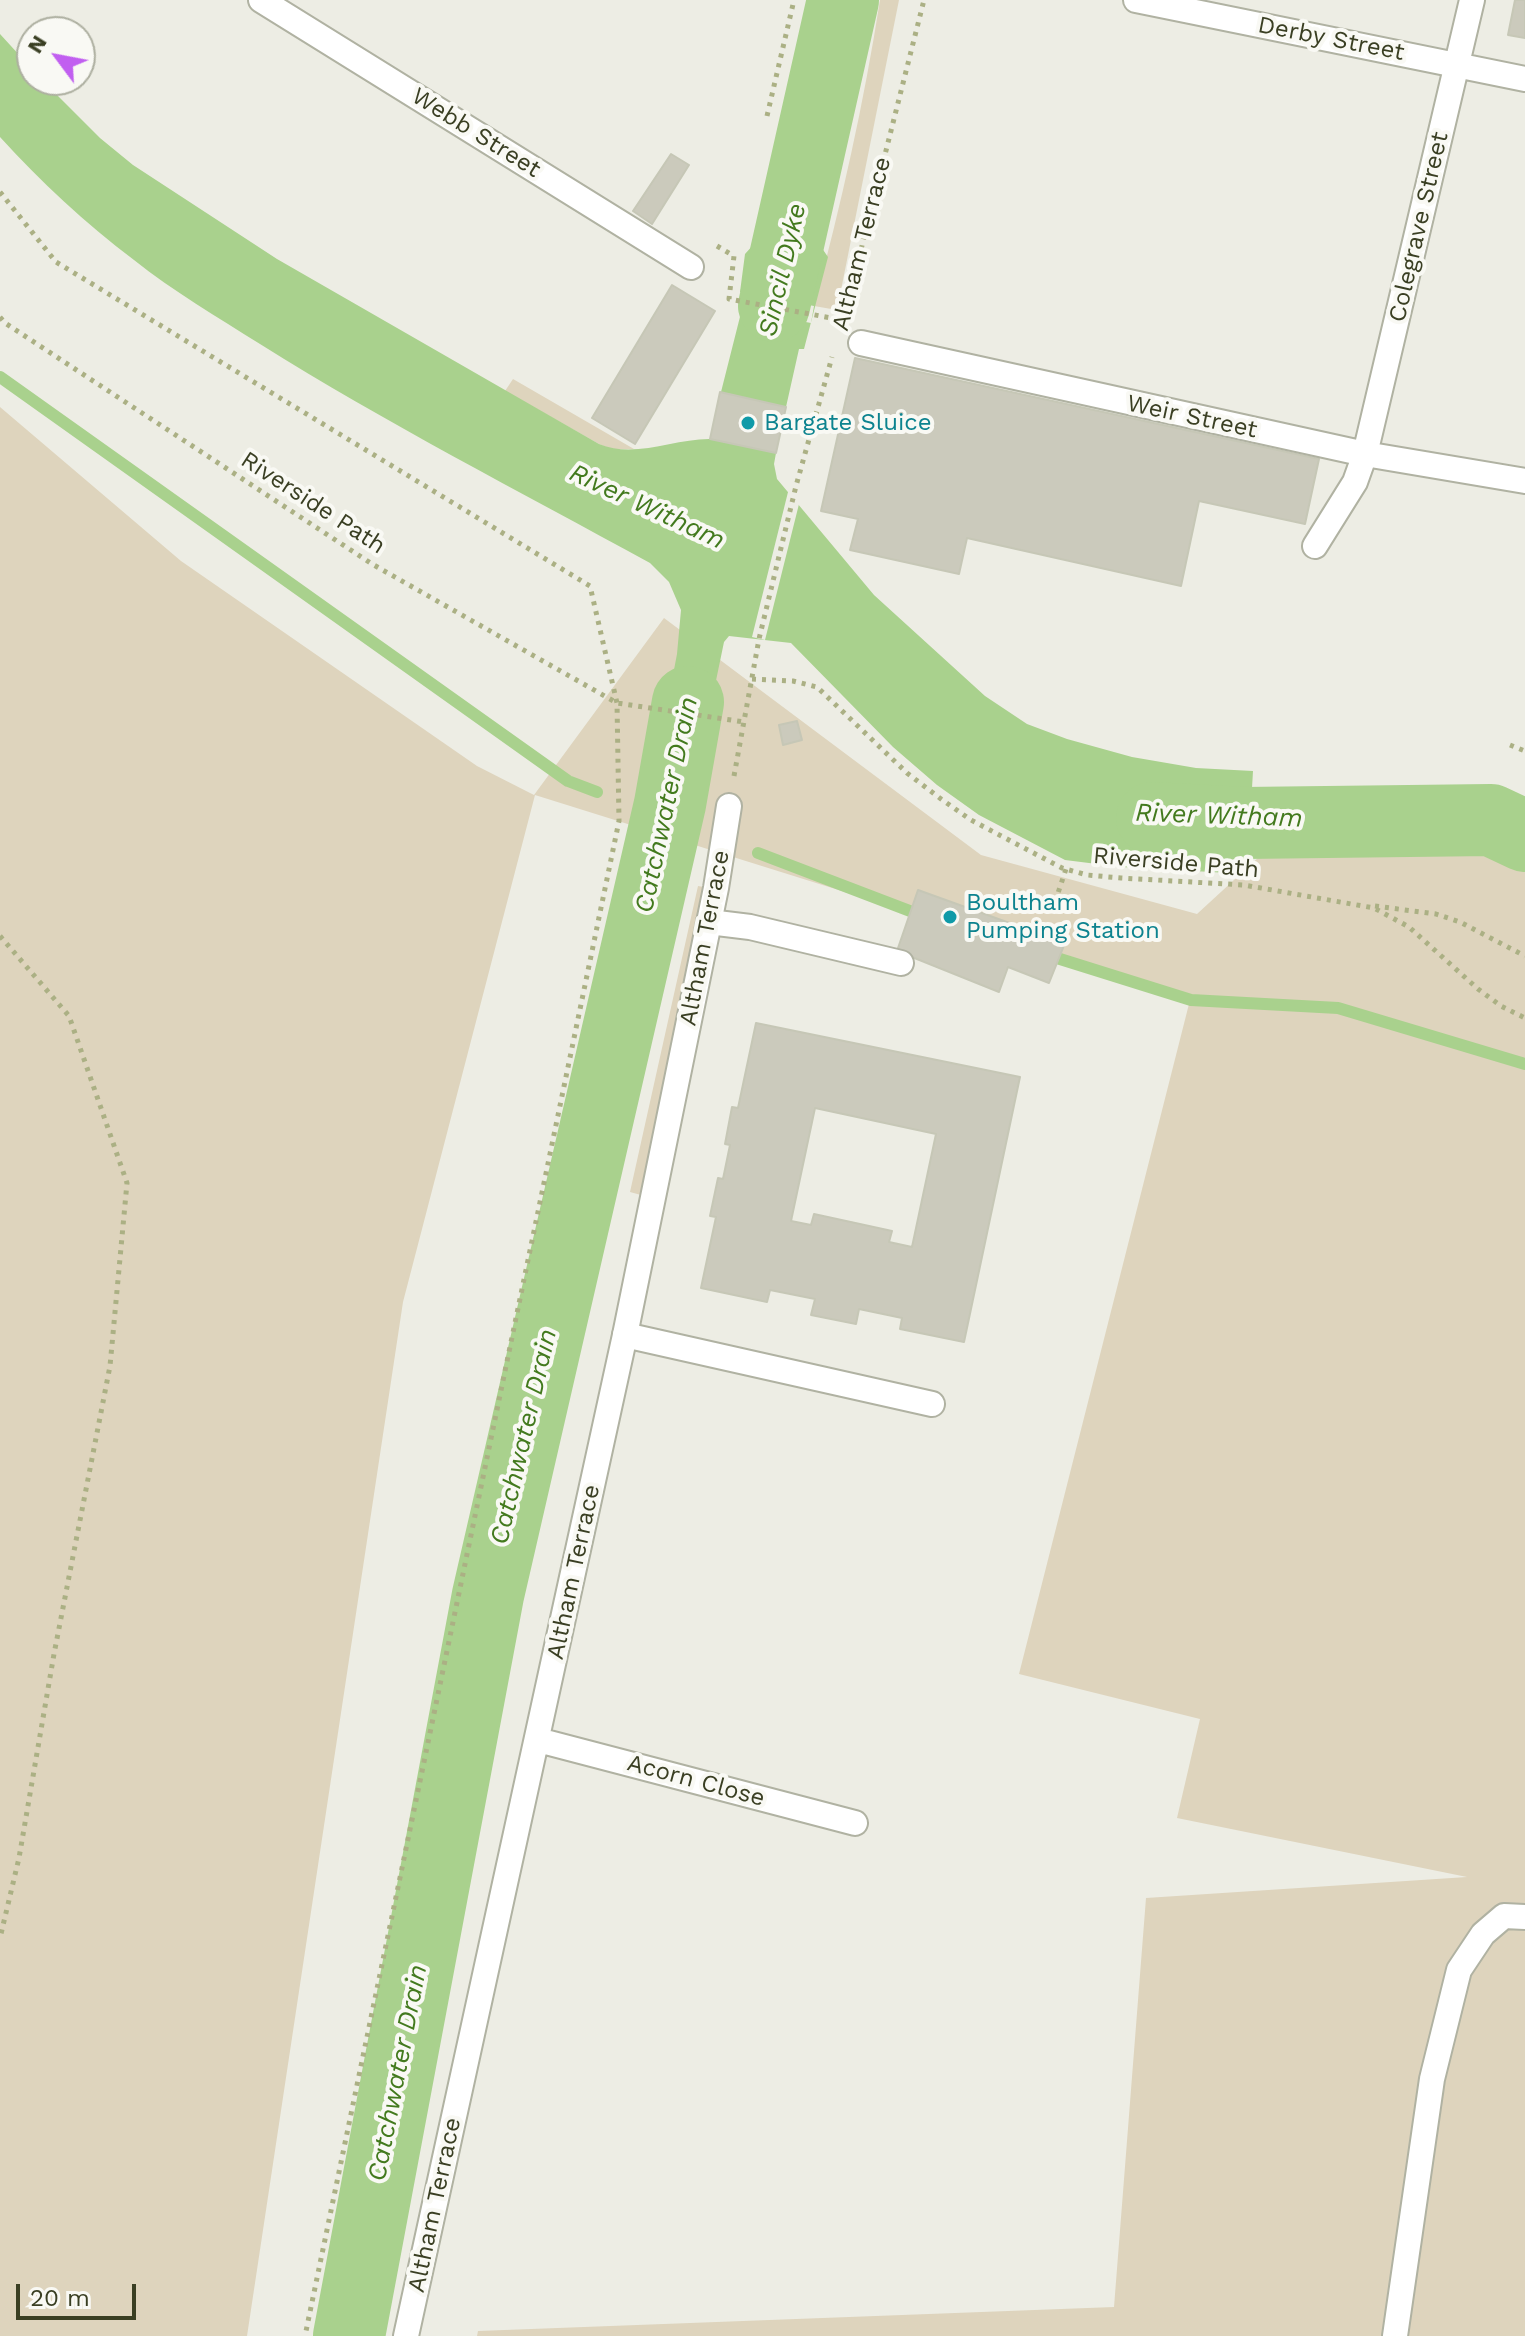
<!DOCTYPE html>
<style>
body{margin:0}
#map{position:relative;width:1525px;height:2336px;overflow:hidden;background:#edede4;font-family:"Work Sans",sans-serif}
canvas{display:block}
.north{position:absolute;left:16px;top:16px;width:80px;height:80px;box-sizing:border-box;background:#f9f9f4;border:2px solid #adafa0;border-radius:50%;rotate:302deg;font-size:22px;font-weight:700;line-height:32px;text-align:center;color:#3a3f23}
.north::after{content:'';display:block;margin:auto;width:28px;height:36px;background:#c15ff0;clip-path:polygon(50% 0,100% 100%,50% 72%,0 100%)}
.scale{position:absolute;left:16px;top:2284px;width:120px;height:36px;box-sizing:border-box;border:4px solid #3a3f23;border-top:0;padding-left:10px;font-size:24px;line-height:28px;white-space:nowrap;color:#3a3f23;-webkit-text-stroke:6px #f9f9f4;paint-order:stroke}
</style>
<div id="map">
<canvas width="1525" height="2336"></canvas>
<div class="north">N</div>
<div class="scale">20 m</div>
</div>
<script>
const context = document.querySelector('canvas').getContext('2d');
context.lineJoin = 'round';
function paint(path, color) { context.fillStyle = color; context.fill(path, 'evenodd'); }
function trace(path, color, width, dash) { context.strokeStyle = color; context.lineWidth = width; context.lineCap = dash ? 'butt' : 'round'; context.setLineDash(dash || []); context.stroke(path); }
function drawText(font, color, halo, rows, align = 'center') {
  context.font = font + ' "Work Sans",sans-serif'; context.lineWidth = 8; context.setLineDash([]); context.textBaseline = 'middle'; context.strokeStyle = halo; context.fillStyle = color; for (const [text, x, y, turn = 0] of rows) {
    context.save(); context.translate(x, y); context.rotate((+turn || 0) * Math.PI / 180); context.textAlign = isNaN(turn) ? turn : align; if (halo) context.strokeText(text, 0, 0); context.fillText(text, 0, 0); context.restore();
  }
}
paint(new Path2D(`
 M880,0H899L837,310L814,306C841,205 864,103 880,0Z
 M513,379L634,449H611L599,444L505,391Z
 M0,407L181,561L477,766L534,795L664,618L981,855L1197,914L1297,822L1491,820L1525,836V2336H477L478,2331L1114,2307L1146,1898L1467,1877L1177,1818L1200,1719L1019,1674L1190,1000L535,795L403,1302L247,2336H0Z
 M698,886L704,887L641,1195L630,1192Z`), '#ded4bd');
paint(new Path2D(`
 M0,34L32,69V80H42L100,138L133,165L277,259L599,444C634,459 673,439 709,439C729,439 756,449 776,453L774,464L777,479L874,595L985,696L1027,724L1067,739L1132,757L1196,768L1253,771L1247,874L1121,867L1065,860L979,815L937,785L893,747L791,643L729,636L724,642L691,801L650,796L677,654L681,610L669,582L650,563C519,491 386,423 260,344C217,317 173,291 134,260C85,223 41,182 0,137Z
 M782,190L828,257L804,349H799L786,407L721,392L746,293L740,292L745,254L763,234Z`), '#a9d18d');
paint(new Path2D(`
 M746,293L814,306L811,323L742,310Z
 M789,488L800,500L765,640L752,637Z
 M664,700L713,708L710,726L661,718Z`), '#edede4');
trace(new Path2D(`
 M0,377L568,781L597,792
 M758,853L923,916
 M1044,954L1191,1000L1338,1008L1525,1064`), '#a9d18d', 12);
trace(new Path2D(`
 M774,306L843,0
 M1152,818L1244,823L1491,820L1525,836
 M349,2336L488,1595L670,804L688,702`), '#a9d18d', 72);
const building = new Path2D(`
 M1515,0H1525V38L1508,35Z
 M671,154L689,165L652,224L633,211Z
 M672,285L715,311L635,444L592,418Z
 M855,358L1319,459L1305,524L1199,501L1181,586L967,538L959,574L850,550L858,519L821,511Z
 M720,392L786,407L776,453L710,439Z
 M797,721L802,740L783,745L779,725Z
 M918,890L1065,943L1049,983L1008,967L999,992L897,951Z
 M756,1023L1020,1077L964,1342L900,1329L902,1318L859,1309L856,1324L811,1315L815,1299L770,1290L767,1302L701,1288L716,1217L710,1216L718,1178L723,1179L730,1145L725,1144L732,1107L738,1108ZM815,1108L936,1134L912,1247L889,1242L892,1231L814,1214L811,1225L791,1221Z`);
paint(building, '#cbcabc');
trace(building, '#c6c7b6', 2);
const service = new Path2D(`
 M1315,546L1355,482L1365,454
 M709,922L750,927L901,963
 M625,1335L932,1404
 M1395,2336L1432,2079L1459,1970L1483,1934L1504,1916L1525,1917`);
const minor = new Path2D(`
 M261,0L691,267
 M1136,0L1525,79
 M861,343L1365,454L1525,481
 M1365,454L1472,0
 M538,1740L855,1823
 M406,2336L625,1335L716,888L729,806`);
trace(service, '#b0b2a2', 28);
trace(minor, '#b0b2a2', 28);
trace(new Path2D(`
 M767,116L794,0
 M0,192L56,262L590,586L617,703L619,821L305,2336
 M717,246L734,256L729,299L842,320
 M0,317L5,323L372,564L617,703L744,722
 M844,317L924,0
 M752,679L793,681L817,687L907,773L941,799L971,820L1062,868L1087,875L1121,878L1244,885L1374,908L1409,927L1478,989L1501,1006L1525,1018
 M1510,745L1525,751
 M734,776L759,639L796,486L832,357
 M1375,906L1436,914L1460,922L1525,956
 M1052,911L1066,869
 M0,936L69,1016L127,1183L110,1366L54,1654L19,1858L0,1938`), '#abb084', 5, [4, 6]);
trace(service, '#fff', 24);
trace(minor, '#fff', 24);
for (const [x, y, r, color] of [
 [748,423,8,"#0f9aa8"],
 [950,917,8,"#0f9aa8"]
]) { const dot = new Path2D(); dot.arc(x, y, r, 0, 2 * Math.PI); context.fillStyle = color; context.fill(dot); trace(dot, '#f9f9f4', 3); }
drawText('24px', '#3a3f23', '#f9f9f4', [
 ["Derby Street",1331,39,11],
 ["Webb Street",476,133,32],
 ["Colegrave Street",1419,227,-77],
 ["Altham Terrace",862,244,-76],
 ["Weir Street",1192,417,12],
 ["Riverside Path",313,503,33],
 ["Riverside Path",1176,863,5],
 ["Altham Terrace",705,938,-79],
 ["Altham Terrace",574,1572,-78],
 ["Acorn Close",696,1781,15],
 ["Altham Terrace",435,2205,-78]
]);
drawText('24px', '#0d838f', '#f9f9f4', [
 ["Bargate Sluice",764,423],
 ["Boultham",966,903],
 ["Pumping Station",966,931]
], 'left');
drawText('italic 26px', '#437a1e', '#f9f9f4', [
 ["Sincil Dyke",783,270,-77],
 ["River Witham",647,507,25],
 ["Catchwater Drain",667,805,-78],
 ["River Witham",1219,816,2],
 ["Catchwater Drain",524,1437,-77],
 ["Catchwater Drain",398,2073,-79]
]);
</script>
